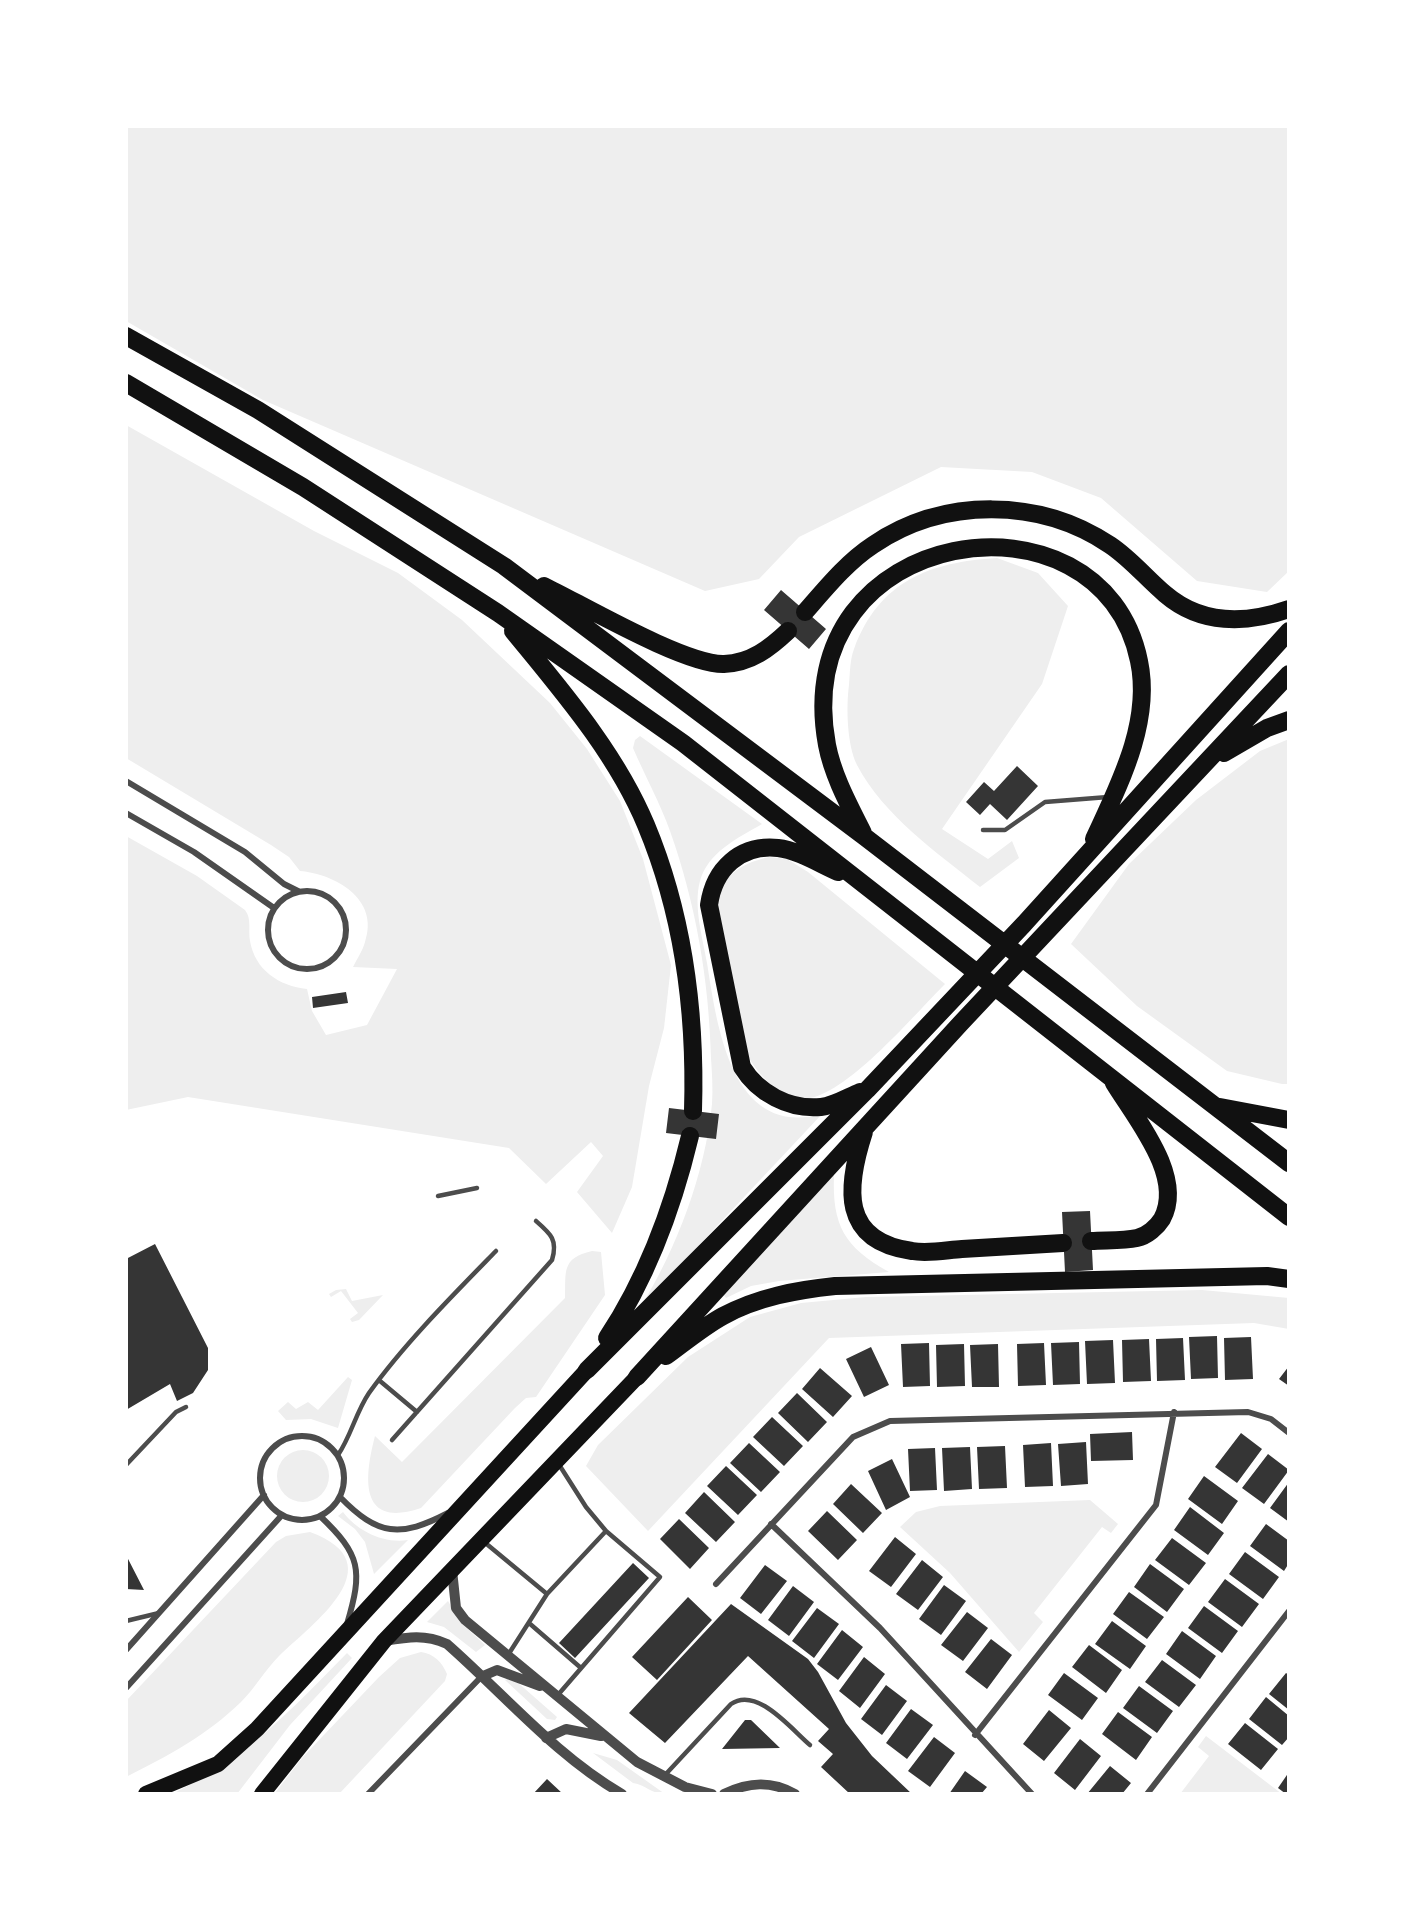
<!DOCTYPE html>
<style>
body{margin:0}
#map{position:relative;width:1415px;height:1920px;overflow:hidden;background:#fff;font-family:"Sofia Sans Condensed",sans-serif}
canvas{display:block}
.frame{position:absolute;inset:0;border:128px solid #fff;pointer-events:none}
</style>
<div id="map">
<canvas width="1415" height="1920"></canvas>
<div class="frame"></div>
</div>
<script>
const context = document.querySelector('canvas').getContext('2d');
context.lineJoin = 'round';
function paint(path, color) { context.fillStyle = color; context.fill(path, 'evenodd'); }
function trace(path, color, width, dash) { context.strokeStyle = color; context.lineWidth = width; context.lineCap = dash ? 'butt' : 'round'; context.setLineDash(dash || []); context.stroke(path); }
paint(new Path2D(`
 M126,126H1289V571L1267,592L1197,581L1101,498L1032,472L941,467L799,537L759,579L705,591L263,400L126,321Z
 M126,425L314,531L398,573L462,620L550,703L587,749L620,801L643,859L671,965L664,1028L649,1086L632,1187L612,1233L577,1192L603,1156L591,1142L546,1184L509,1148L188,1097L126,1110V836L197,876L245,910C252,919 248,930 250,941C255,970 279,986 307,989L312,1011L326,1035L367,1025L397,969L353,967C357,959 363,950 365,942C380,899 335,874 300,871L289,857L271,845L126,758Z
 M997,558L1038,573L1068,606L1042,684L942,829L988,859L1012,841L1019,858L980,887C936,852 884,816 857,765C847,745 846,707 849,685C850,673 850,659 854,649C879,581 930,562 997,558Z
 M640,736L762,824C738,838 708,852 700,881C693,906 703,939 707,963C717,1025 731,1139 822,1114L640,1308C677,1248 705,1174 712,1104C713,1089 712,1073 711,1058C709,981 696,904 670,831C660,803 645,776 633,748L635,740Z
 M1289,739V1084H1282L1227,1071L1137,1006L1071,944L1129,864L1196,800L1260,751Z
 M769,857L787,859L808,872L945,984C915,1014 850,1091 810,1098C784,1103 757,1075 747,1054C741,1041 740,1023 737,1009C732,982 714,922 719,897C724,872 747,862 769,857Z
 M834,1175C832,1225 844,1247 889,1272L779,1281L751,1286L726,1298L723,1294Z
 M592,1251L601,1252L605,1295L536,1397L526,1398L515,1408L421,1508C359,1529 364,1478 375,1436L402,1462L565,1298C566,1272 561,1258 592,1251Z
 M346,1289L352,1301L383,1295L359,1320L352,1322L350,1319L358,1313L341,1291L331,1297L329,1294L336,1290Z
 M1202,1290L1289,1298V1329L1254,1323L829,1338L648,1531L586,1466L598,1445L688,1357L750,1317L801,1303L866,1297Z
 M348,1377L352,1380L338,1428L311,1419L286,1420L278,1411L288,1402L296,1409L308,1402L318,1410Z
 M277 1476a26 26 0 1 1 52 0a26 26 0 1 1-52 0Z
 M1090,1500L1118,1524L1111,1533L1102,1527L1034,1613L1043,1622L1019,1652L950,1573L900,1527L916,1512L940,1506Z
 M343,1512C357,1531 384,1544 408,1540L374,1574L365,1542L355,1529L338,1516Z
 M310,1532C397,1564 312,1624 279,1656C265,1670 255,1688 241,1702C207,1735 168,1756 126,1777V1701L276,1542L286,1536Z
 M448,1601L460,1622L485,1645L476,1652L444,1627L427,1622Z
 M421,1652C434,1654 442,1662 447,1674L445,1681L339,1794H274L302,1758L379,1677L400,1658Z
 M347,1653L352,1658L290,1725L237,1794H172C247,1758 290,1711 347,1653Z
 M507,1679L516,1681L557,1717L555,1720L547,1719L505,1680Z
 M1206,1736L1282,1794H1180L1209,1756L1198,1747Z
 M593,1753L617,1760L665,1794C651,1794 646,1785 633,1783Z`), '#eee');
paint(new Path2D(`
 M781,590L826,629L809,649L764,610Z
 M1017,766L1038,786L1007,820L990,804L980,815L966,802L984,782L994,791Z
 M346,992L348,1003L313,1008L312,997Z
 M669,1108L719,1114L716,1139L666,1133Z
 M1090,1211L1093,1270L1065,1272L1062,1212Z
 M155,1244L208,1348V1370L193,1393L177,1401L170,1384L126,1410V1259Z
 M1217,1336L1218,1378L1191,1379L1189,1337Z
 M1251,1337L1253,1379L1225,1380L1224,1338Z
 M1183,1338L1185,1380L1157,1381L1156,1339Z
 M1149,1339L1151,1381L1123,1382L1122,1340Z
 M1113,1340L1115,1383L1087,1384L1085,1341Z
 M1079,1342L1080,1384L1053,1385L1051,1343Z
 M929,1343L930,1386L903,1387L901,1344Z
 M1044,1343L1046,1385L1018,1386L1017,1344Z
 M964,1344L965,1386L937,1387L936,1345Z
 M998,1344L999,1387H972L970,1345Z
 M871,1347L889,1385L864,1397L846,1359Z
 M1289,1366V1386L1279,1379Z
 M820,1368L852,1396L833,1417L802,1389Z
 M797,1393L827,1422L808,1442L778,1413Z
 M772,1417L803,1446L784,1466L753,1437Z
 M1132,1432L1133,1460L1091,1461L1090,1434Z
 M1241,1433L1262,1449L1237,1483L1215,1467Z
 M1086,1442L1088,1484L1061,1486L1058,1444Z
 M749,1443L780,1472L761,1492L730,1463Z
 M1051,1443L1053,1486L1025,1487L1023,1445Z
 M1005,1446L1007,1488L979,1489L977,1447Z
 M970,1447L972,1489L944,1491L942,1448Z
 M935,1448L937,1490L910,1491L908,1449Z
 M1268,1454L1289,1470L1264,1504L1242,1488Z
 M892,1459L910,1497L886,1510L868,1471Z
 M726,1466L757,1495L738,1515L707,1486Z
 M1204,1476L1238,1501L1222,1524L1188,1499Z
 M1289,1482V1522L1270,1508Z
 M851,1484L882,1513L863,1533L833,1504Z
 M704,1492L735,1522L716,1542L685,1513Z
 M1190,1507L1224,1533L1208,1555L1174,1530Z
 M827,1511L857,1540L838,1560L808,1531Z
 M679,1519L709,1548L690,1569L660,1539Z
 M1266,1524L1289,1541V1563L1284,1571L1250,1546Z
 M895,1537L916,1554L891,1587L869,1571Z
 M1172,1538L1206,1563L1189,1585L1155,1560Z
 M1245,1552L1279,1577L1263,1599L1229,1574Z
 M126,1555L144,1590L126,1589Z
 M922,1560L943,1577L918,1610L896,1594Z
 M633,1563L649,1578L575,1658L559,1643Z
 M1150,1564L1184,1589L1167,1612L1134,1587Z
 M765,1565L787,1581L761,1614L740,1598Z
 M1225,1579L1259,1604L1242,1627L1208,1602Z
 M944,1585L966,1601L941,1635L919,1619Z
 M793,1586L814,1602L789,1636L768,1620Z
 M1129,1592L1164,1617L1147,1639L1113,1614Z
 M688,1597L712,1620L657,1680L632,1657Z
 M731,1604L808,1659L818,1672L846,1723L872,1756L912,1794H850L821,1767L833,1754L818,1741L829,1729L748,1656L665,1743L629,1713Z
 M1204,1606L1238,1631L1222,1653L1188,1628Z
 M817,1608L839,1624L814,1658L792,1641Z
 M967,1612L988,1628L963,1661L941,1645Z
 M1112,1621L1146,1646L1130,1669L1095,1644Z
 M842,1630L863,1647L838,1680L817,1664Z
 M1182,1631L1216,1656L1200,1679L1166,1654Z
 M991,1639L1012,1655L987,1689L965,1672Z
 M1089,1645L1122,1670L1106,1693L1072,1667Z
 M864,1657L885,1674L860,1708L839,1691Z
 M1162,1660L1196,1685L1179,1707L1145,1682Z
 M1064,1673L1098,1698L1082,1720L1048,1695Z
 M1286,1673L1289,1675V1710L1269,1694Z
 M886,1685L907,1701L882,1735L861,1719Z
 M1139,1686L1173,1711L1157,1733L1123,1708Z
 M1266,1697L1289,1716V1737L1282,1745L1249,1719Z
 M911,1709L933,1725L907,1759L886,1743Z
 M1049,1710L1071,1728L1044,1761L1023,1744Z
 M1118,1712L1152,1737L1136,1760L1102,1734Z
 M745,1720H751L780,1748L722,1749Z
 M1245,1723L1278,1749L1261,1770L1228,1744Z
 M934,1737L955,1753L930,1787L908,1771Z
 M1080,1739L1101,1756L1075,1790L1054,1773Z
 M1110,1766L1131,1783L1122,1794H1087Z
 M965,1771L987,1787L981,1794H949Z
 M1289,1772V1794H1286L1278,1788Z
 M547,1779L563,1794H533Z`), '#353535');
trace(new Path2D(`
 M983,830H1005L1045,802L1108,797
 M438,1196L477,1188
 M380,1381L417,1412
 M392,1440L552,1260C558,1240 551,1234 536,1221
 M338,1455C351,1436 356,1412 369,1393C404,1344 454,1294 496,1251
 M126,1465L176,1412L186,1407
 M483,1541L547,1594
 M126,1621L159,1613
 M529,1623L581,1668
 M508,1655L547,1594L606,1531L586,1507L558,1463
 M557,1696L660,1577L606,1531
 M665,1775L731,1704C757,1686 791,1729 810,1745`), '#4c4c4c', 4.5);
trace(new Path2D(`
 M126,781L245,852L284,884L298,891
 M126,813L194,852L274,908
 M268 930a39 39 0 1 1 78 0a39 39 0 1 1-78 0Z
 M260 1478a42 42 0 1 1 84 0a42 42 0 1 1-84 0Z
 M340,1497C378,1536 400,1538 448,1513
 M320,1516C361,1555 363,1570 347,1624
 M771,1524L880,1628L1032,1794
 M716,1584L853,1437L890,1421L1248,1412L1271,1419L1289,1433
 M126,1650L264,1495
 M126,1688L282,1515
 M975,1735L1156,1505L1174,1412
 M368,1794L482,1676
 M1147,1794L1289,1611`), '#4c4c4c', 6);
trace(new Path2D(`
 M452,1570L456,1608L465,1620L637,1762L685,1787L712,1794
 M384,1641C408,1637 425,1634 447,1644C505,1695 555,1755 622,1794
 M483,1676L497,1670L540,1686
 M546,1738L566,1729L601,1736
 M724,1794C748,1782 771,1780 795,1794`), '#4c4c4c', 10);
trace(new Path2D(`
 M146,1794L218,1764L257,1729L587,1370
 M262,1794L384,1641L637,1377`), '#111', 16);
trace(new Path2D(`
 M126,336L258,410L504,566L865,837L1289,1163
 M126,383L303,487L498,613L683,743L1289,1217
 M544,586C583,605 685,665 724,664C751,663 770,648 788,631
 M805,612C826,588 847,562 873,545C944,497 1040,498 1110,545C1131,559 1146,578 1165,594C1201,625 1246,624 1289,609
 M513,631C562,691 616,753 646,825C684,916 696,1013 693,1111
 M1224,753L1267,728L1289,720
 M863,833C849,805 833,776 827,745C786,523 1102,478 1139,661C1152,722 1119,785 1094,839
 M838,872C820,864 797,850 778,848C740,844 714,869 709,905L742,1067C758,1093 789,1110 821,1107C833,1106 848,1097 860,1092
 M1220,1107L1289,1120
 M864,1132C846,1187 840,1241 912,1251C928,1254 947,1250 962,1249C996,1247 1030,1245 1063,1243
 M1091,1241C1106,1240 1123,1241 1137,1238C1147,1236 1157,1227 1162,1219C1185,1177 1136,1119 1114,1083
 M607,1338C648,1276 673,1207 690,1136
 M666,1356C684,1343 703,1327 723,1316C758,1297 797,1290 835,1286L1267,1276L1289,1279
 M587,1370L867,1090L1024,924L1289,631
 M637,1377L960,1024L1289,674`), '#111', 18);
</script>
